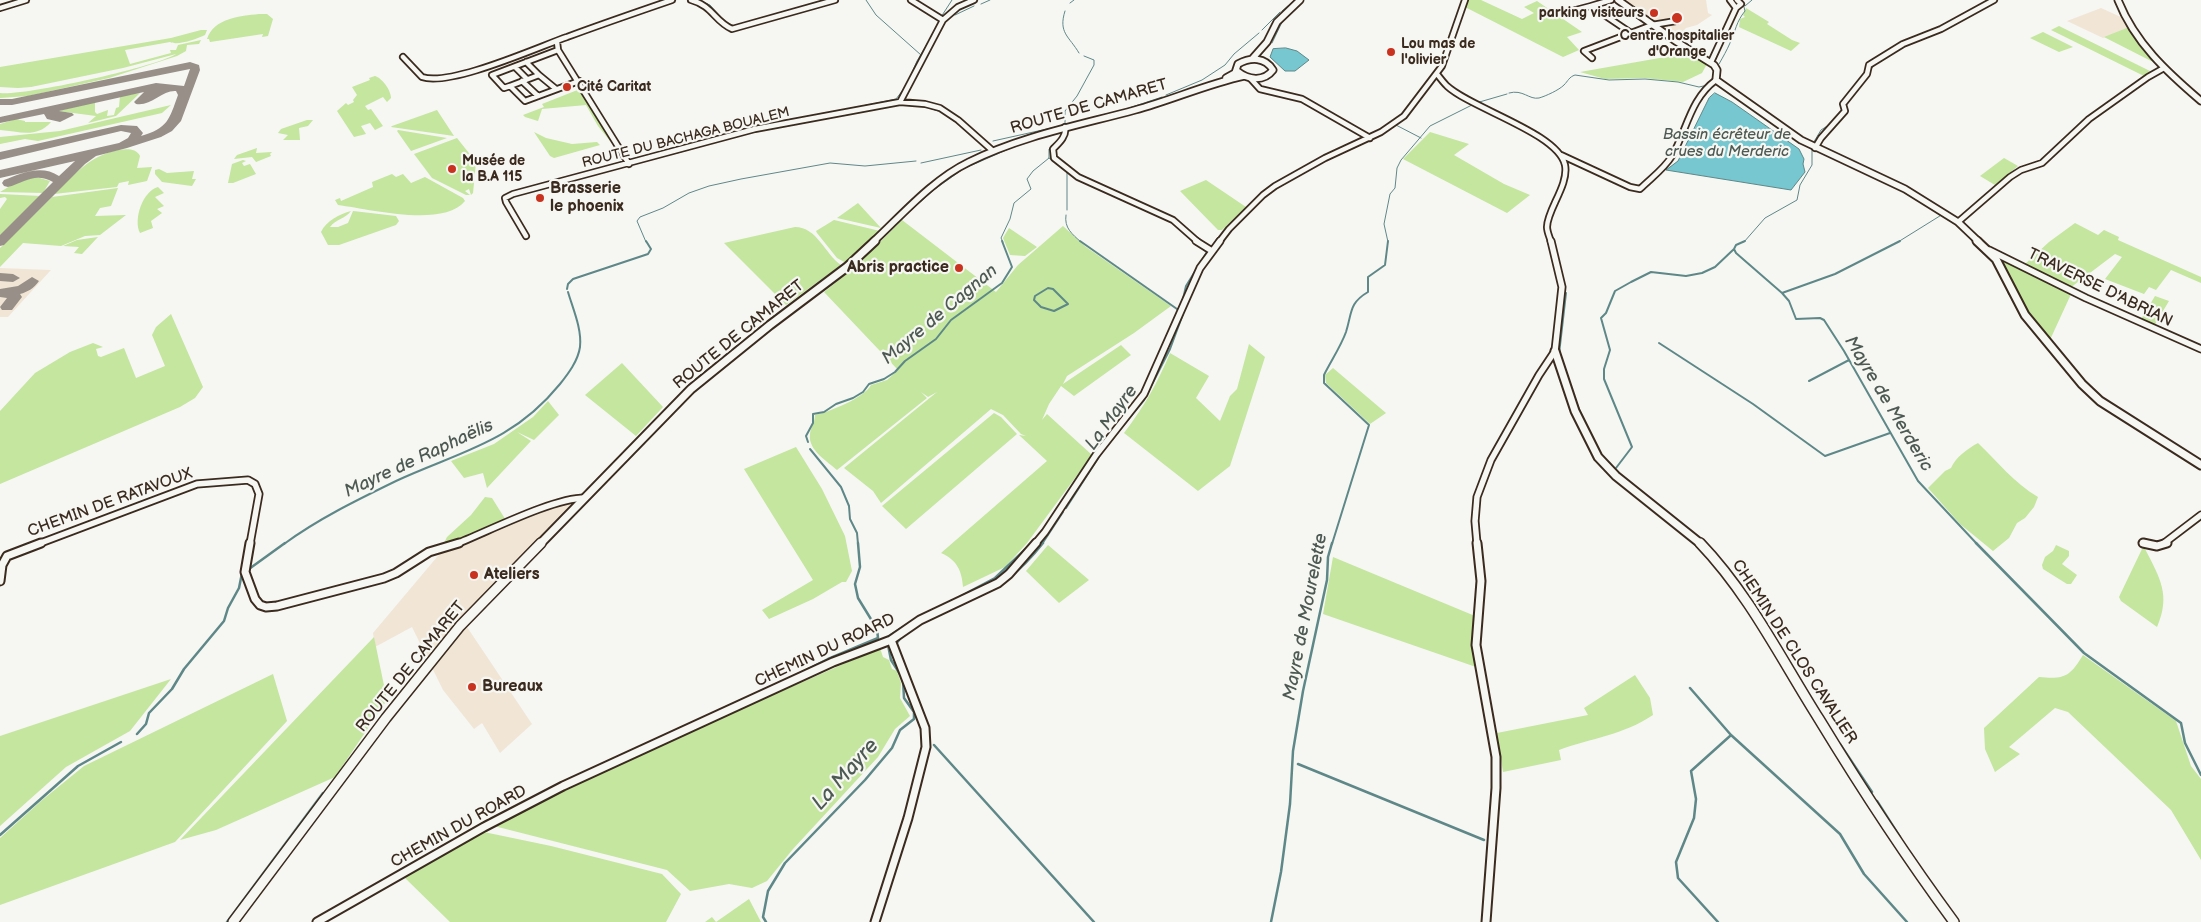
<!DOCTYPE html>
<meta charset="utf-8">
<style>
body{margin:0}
canvas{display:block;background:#f6f6f2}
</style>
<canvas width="2201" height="922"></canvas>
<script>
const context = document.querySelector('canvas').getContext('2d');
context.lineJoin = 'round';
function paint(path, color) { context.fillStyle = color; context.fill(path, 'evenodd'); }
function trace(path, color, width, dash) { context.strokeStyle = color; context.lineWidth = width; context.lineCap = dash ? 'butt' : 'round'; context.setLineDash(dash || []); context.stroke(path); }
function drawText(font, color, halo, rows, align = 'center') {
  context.font = font + ' "Balsamiq Sans",sans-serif'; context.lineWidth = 4.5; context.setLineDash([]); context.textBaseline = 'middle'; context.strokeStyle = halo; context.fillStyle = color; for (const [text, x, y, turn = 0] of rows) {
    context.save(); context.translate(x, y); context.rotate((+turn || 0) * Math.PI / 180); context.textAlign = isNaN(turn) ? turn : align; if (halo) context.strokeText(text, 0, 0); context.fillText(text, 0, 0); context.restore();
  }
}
paint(new Path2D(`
 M1622,0H1706L1708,13L1712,15L1697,25L1686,28L1676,39Z
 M2101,8L2123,18L2129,27L2103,38L2067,21Z
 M0,268L51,270L8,317H0Z
 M568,501L576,502L461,618L532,724L500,753L482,723L474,729L443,690L412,627L375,647L373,633L442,551Z`), '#f1e6d6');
paint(new Path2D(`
 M1469,0H1481L1522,19L1534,13L1524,7L1537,1L1582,32L1567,37L1579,50L1563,57L1465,7Z
 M1746,8L1769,22L1767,24L1792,40L1800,43L1791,51L1741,28L1739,27L1740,19L1745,17L1743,15Z
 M259,14H267L273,19L268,36L262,37L263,34L210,42L209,39H207C214,18 240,16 259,14Z
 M2059,26L2152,72L2144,76L2051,30Z
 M2129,27L2152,58L2155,63L2104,37Z
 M201,30H207L205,35C197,39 177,46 170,42L125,50L130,64L171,53L170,50H176L178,45L201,40L199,44L187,45L186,51L177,56L109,78L28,96L0,98V93C25,96 156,67 176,54L123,68L31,87L18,88L0,87V67L171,38Z
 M2043,32L2073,47L2059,52L2030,38Z
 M1688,53L1708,62L1702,73L1683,82L1644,78L1605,79L1580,72Z
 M375,76C382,78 391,90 391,98L387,102L383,97L365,106L368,110L371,109L383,126L375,130L370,123L361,126L366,134L354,137L337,111L346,103L348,105L354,102L353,100L357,95L352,87L370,80L369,78Z
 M580,89L611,140L610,141L598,126L586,105L542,109L538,121L525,117L523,115L544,107L542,104Z
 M140,93L116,116L88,123L96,116L58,111L95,102V112L97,114L108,110L107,116L114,115L116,108L119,107L120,96Z
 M171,105L162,113L38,141L25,139L0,144V137L60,131Z
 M437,110L454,136L391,127L392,126Z
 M16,119L25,121V122H51C36,139 19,131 0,130V124Z
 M307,120H313L308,126L299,128L300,140H283L288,135L278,133L281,129Z
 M398,130L447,138L411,151L397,131Z
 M534,132L546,138L572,144L597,142L600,145L554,158L550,156Z
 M1430,132L1469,144L1454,155L1504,184L1530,195L1507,213L1403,159Z
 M457,138L476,162L473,193L471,195L469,189L465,191L470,195H466L432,178L414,154Z
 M257,148L256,153L272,152L270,154L271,156L256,162L252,157L234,159L237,155Z
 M118,150C126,149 136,148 140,156L137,168L152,167L147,181L128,185L129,181L119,183L117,187L54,194C74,175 89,156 118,150Z
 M2004,158L2018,166L1995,185L1980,176Z
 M243,160L246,161L242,163L244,166L250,164L256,174L233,183H228L232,164Z
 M159,169L167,173L194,171L192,179H196L192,186L162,182L155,174V170Z
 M392,174L396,177L403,174L411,183L425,177L463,198L465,201C443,228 369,209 338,205L335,200L340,198L341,201L373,187L372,182Z
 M31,178H40L50,181L43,193L0,192L17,182Z
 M1206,180L1246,207L1222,230H1218L1180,191Z
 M158,187L164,193L155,197L164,206L157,209L162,213L151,221L153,228L140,233C133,219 143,191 158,187Z
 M118,188L111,206L100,208L95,216L126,215L100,235L85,236L61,246L23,243L0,267V248L52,197Z
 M0,194L41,196L0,236V209L7,199L5,197L0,198Z
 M858,203L881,228L837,218Z
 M351,211C345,219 336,219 330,227H338L348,223L353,211L396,216L399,221L396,225L339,245H328L321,232C326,221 340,214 351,211Z
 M834,220L880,231L848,264L837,258L817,233L816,231Z
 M902,220L996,292L1018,265L1063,226L1086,247L1171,306L1134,333L1067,376L1063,384L1121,345L1131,355L1074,396L1061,386L1049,404L1042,420L1047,414L1092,455L1027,543L1005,567L963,587C962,571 957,560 941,553L1047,461L1019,435L1026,436L1021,434L1003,415L991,409L881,503L873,491L844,468L937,392L928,397L921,392L927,398L837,470C828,462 808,450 810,435C810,428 815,423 815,415C829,412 864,398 871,385L887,380L898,370L824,292L855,267Z
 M2075,223L2098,235L2104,230L2119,237L2118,240L2201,277V283L2171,270L2156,290L2149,287L2144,294L2105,279L2122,257L2115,254L2070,288L2024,265L2049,242Z
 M795,227C817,227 825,254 841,265L786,305L724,243Z
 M1009,228L1037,247L1025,256L1010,255L1003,238Z
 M98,237L82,254L74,253L79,247L63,246L77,240Z
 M1997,255L2072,292L2049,342L2029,316L2012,279Z
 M2155,296L2169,301L2154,326L2140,321Z
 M171,314L203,387L195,398L180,407L0,484V411L35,373L70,352L93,343L103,347L96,349L98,356L101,357L124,348L136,378L165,366L152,335L156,327Z
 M1249,344L1265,357L1230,466L1198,491L1124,433C1144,407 1158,382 1170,353L1209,376L1196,398L1220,421L1230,396L1237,389Z
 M622,363L663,407L636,436L585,395Z
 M1333,368L1386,413L1370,424L1326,383L1325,375Z
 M548,401L559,415L534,440L517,432L531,441L487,488L483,473L464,478L451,461L494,444L533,417Z
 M994,413L1001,417L1017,434L906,529L882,506Z
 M1978,443C1998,462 2014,483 2038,497L2034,507L2025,518L2017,523L2009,538L1993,551L1960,524L1928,488L1945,471L1951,468C1956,457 1967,449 1978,443Z
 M796,447L822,489L845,536L852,571L846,582H842L813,599L769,619L762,610L813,580L744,469Z
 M485,497L492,498L507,522L450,545L444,543L447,537L471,515Z
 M1048,545L1089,580L1059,603L1026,571Z
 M2056,545L2069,551V556L2062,564L2077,575L2071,584H2067L2043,569L2042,565L2045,557L2053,551Z
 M2142,549H2145C2160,578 2171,595 2157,627L2121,601L2119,597Z
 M1333,557L1475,616L1473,647L1476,667L1323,614Z
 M374,637L387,700L335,777L216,830L180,840Z
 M880,648L883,657L889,660L892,669L897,671L901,683L900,698L910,716L895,729L878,757L793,849L767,881L752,888L729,884L690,891L667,870L494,826L502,819L620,762Z
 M2083,655L2176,721L2191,766L2201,779V860L2171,810L2068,712L2055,708L2009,747L2020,754L1995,772L1985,749L1984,728L2039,677C2064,679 2069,678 2083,655Z
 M273,674L287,721L175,842L0,905V838L41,801L84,766Z
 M1635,675L1650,698L1653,715C1623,735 1592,738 1559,750L1561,760L1503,772L1497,733L1588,715L1584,708Z
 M171,679L130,731L66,767L0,826V736Z
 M479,831L551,846L662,874L681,894L666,922H450L404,877Z
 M749,899L761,922H705L712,917L716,922Z`), '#c4e69f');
const water = new Path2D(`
 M1286,48L1297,51L1309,60L1295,71H1285L1270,57L1273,49Z
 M1715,93L1732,102L1799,149L1804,159L1803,164L1805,172L1791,190L1666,170L1678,161L1709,98Z`);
paint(water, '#76c7cf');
trace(water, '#5e8888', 1);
trace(new Path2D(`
 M698,0L710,5L727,24
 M866,0L876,15L921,55
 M1070,3L1074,0
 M981,4L990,0
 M916,6L935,18
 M1745,6L1752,0
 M1980,10L1993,4
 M1065,11C1058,33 1069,36 1079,53
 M1282,11L1295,0
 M955,15L974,6
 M941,17L952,0
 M944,22L950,18
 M582,29L665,0
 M1262,30L1280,12
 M1272,43L1284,18
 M1719,64C1723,57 1727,50 1730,43C1736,30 1736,22 1745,11L1744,7
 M1716,83L1794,139L1812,149V165L1800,185L1797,200L1765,218L1744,242
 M1509,93C1523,89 1529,100 1539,98C1546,96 1559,90 1564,85C1568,81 1569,77 1575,75L1609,80L1645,79L1678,82L1699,87L1708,85
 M1166,95L1202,80L1225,65L1234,54L1259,33
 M1848,101L1866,79L1873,66L1904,46
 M1476,103L1507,94
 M895,105H913
 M923,106L941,112L958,124
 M1129,108L1162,97
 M819,115L896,99L906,86L917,61L940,22
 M1102,115L1124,110
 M1077,122L1097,117
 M1394,124L1421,138
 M1065,125V111L1077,96L1094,65V60L1084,56
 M757,126L787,121
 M707,139L753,127
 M993,141L1065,125
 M1361,143L1377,136
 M1812,145L1821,130L1832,123
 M677,153L720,141
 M1049,158L1075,178
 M921,163L981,150
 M1067,172V210
 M1077,179L1090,185
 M1066,215C1064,228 1072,234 1081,242
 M893,226L935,189L963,169L1020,144
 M1229,232L1262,198
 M646,242L637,221L640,217L663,208L689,193L709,186L741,179L830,163L865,166L916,161
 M1003,242L1001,238L1010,219L1014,203L1031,189L1027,179L1033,171L1049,158V149L1061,137
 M1388,242L1384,224L1390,194L1395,188L1397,168L1401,160L1430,126L1474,104
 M1898,242L1943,214`), '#5e8888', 1);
trace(new Path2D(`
 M1080,241L1177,309
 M1745,241L1736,245L1734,249L1736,253L1782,293L1789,301L1796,319L1820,318L1824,320L1844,351L1918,481L1977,544
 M2006,285L2009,294
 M1048,288L1053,289L1068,304L1054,311L1041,307L1034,300L1035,296Z
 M567,289L568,284L573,279L648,254L651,249L646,241
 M1782,293L1835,274L1900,241
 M1183,299L1186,286L1207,252L1203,249
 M2012,299L2017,307
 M770,321L788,307
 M2026,322L2077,383
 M1659,343L1753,404L1825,456L1890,433
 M1559,354L1566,293
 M1809,381L1849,360
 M1573,394L1582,417
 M671,405L695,380L766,324
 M808,442L806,436L813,423V414L824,412L836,404L853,398L863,392L869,384L884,379L895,372L905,361L936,339L951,320L1002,283L1012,267L1002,241
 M810,449L841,487L849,506L850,519L857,533L858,544
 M1616,468L1632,447L1604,379V369L1610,350L1601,318L1606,313L1615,291L1631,282L1651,272L1686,276L1702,273L1715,267L1734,249
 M585,502L666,420
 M1066,508L1104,449L1144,400L1170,349L1183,314
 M538,540L566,512
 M284,544C318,519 357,500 396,481C461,451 512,443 560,384C568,374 578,361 580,347C582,329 573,309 568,292
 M1031,544L1038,537
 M1042,544L1063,512
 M1332,544L1369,425L1324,383V375C1331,361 1341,346 1346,332C1352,313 1349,303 1368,292V277L1385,265L1388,241`), '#5e8888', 2);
trace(new Path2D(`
 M1976,543L2084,653L2181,723L2185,743L2201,775
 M249,569L285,543
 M961,596L995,578L1032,543
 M965,602C998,590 1021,571 1043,543
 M889,636L914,620
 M896,644L902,636
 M888,645L891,660L900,674
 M782,682L828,659L878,638L877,629L858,598L855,584L860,567L858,543
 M1690,688L1731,735L1840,834L1864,874L1907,922
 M759,692L766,689
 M137,734L146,724L149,713L172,689L184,669L224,621L228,608L239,588L242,573
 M1840,744L1872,792
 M934,745L1094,922
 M1298,764L1484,840
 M1877,801L1900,837
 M0,835L78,766L121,742
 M227,922L323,793
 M766,922L763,917L768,891L785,863L865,780L892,748L900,730L914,719V712L904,698L903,680
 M1271,922L1281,872L1290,804L1293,751L1303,691L1327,580L1328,557L1332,543
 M1718,922L1678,878L1676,862L1694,818L1696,799L1691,771L1730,736`), '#5e8888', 2.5);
paint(new Path2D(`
 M190,62L199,65L200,70L181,121L172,131L161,137L127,148L96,156L85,164L4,245L0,246V235L53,182C35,172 26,182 8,187L4,186L2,183L4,180C21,173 42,164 59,176L75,161L0,178V170L119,143L128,138L131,133L121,131L0,160V152L121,125L137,126L143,133L141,136C168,128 169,120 178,95L176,91C162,90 150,107 136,104L134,102L144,92L59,111L72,113L74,115L60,122L47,119L44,114L0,123V117L156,83L184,86L190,69L12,105H0V99H12Z
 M0,273L13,274L20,278L13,282L0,281Z
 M32,277L39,281C34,288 28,292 20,294L22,297L12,310H2L0,307L7,298L0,297V289L18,286Z`), '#989088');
const streetFar2 = new Path2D(`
 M691,0C713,6 714,21 732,29L835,0
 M911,0L943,20
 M1611,0L1591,6L1631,33
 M1730,0L1736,8
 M0,8L26,0
 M1572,11L1591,6
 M557,42L558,50L629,164
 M558,50L492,75L504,88L510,86L525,101L579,81
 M403,57L422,77C450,87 538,47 567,37C602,24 637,12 672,0
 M1592,58L1584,51L1652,25L1676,21
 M1711,62L1736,8L1741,4L1737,0
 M515,67L527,79
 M1437,74C1440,78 1443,82 1447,86C1472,109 1558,133 1565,165C1569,185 1547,210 1547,227C1547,232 1550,238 1551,242
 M539,75L556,89
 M1250,78L1260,89L1302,99L1370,138
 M522,81L538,96
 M510,86L539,75L526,62
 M900,102L943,20L958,7L974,0
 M1065,127C1067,136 1059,143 1053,149L1054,158L1078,177L1173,220L1198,242
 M1815,148L1821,138L1845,111L1843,104L1867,74L1869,65L1903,44L1941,29L1994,0
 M1561,155L1630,187L1640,189C1651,178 1664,169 1672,156C1687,130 1690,99 1716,80
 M1958,222L2010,177L2021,170L2042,163L2089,119L2148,77L2164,68
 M526,236L506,202L505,198L513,194L755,129L900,102L925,104L940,108L958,120L993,151
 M1219,242L1229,229L1263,195L1275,186L1325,158L1381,132L1404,116L1442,66L1465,0`);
const streetFar1 = new Path2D(`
 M1196,241L1212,251
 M1989,250L2086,298L2201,349
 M2143,543L2149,544
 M38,544L197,484L248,480L255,484L259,494L250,544
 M456,544C489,531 553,498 585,498
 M1035,544L1045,532L1096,455L1144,394L1200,268L1220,241
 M1477,544L1475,521L1477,497L1491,460L1539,375L1555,351L1562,287L1551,241
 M2163,544L2201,515`);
const street = new Path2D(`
 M250,543L245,572L255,599L260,605L266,607L277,606L384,578L396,573L429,552L459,543
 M1477,543L1481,581L1476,645L1496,757V788L1486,922
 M2143,543L2157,546L2167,543
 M0,581L2,565L7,556L41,543
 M317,922L484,827L563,786L833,662L891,640L920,620L998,583L1009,574L1036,543
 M875,922L908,818L926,747L925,728L891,640`);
const secondaryFar2 = new Path2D(`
 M1618,0L1677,42L1714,65L1717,70L1716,80L1801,140L1905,189L1958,222L1979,242
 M2118,0C2135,43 2167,72 2201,101
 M1252,59L1267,42L1277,22L1300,0
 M1226,78L1235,73L1238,64C1251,57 1265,57 1273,70C1264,82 1248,80 1237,71
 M873,242C903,214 932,180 969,162C1021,136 1080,125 1135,110C1172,100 1207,84 1244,76`);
const secondaryFar1 = new Path2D(`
 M1977,241L1996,259L2025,315L2082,384L2100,401L2201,465
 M1555,351L1575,411L1598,457L1616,476L1701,544
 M540,544L691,389L770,325L847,267L875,241`);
const secondary = new Path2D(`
 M1700,543C1749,594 1781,659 1819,719C1861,788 1906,857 1954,922
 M233,922L386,718L460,626L541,543`);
trace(streetFar2, '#3b2a1e', 8);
trace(streetFar1, '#3b2a1e', 9);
trace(street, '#3b2a1e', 11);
trace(secondaryFar2, '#3b2a1e', 9);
trace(secondaryFar1, '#3b2a1e', 11);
trace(secondary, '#3b2a1e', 12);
trace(streetFar2, '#f6f6f2', 4.5);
trace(streetFar1, '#f6f6f2', 5.5);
trace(street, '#f6f6f2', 7);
trace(secondaryFar2, '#f6f6f2', 5.5);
trace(secondaryFar1, '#f6f6f2', 7);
trace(secondary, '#f6f6f2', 9);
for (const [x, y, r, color] of [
 [1654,13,5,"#c8321e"],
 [1677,18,6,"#c8321e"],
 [1391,52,5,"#c8321e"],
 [567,87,5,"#c8321e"],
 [452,169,5,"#c8321e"],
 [540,198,5,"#c8321e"],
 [959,268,5,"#c8321e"],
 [474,575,5,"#c8321e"],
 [472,687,5,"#c8321e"]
]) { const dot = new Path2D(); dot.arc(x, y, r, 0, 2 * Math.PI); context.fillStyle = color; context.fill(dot); trace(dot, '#f6f6f2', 2); }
drawText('bold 14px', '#3b2a1e', '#f6f6f2', [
 ["parking visiteurs",1644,13,"right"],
 ["Centre hospitalier",1677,36,"center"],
 ["d'Orange",1677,52,"center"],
 ["Lou mas de",1401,44],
 ["l'olivier",1401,60],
 ["Cité Caritat",577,87],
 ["Musée de",462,161],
 ["la B.A 115",462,177]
], 'left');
drawText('14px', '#3b2a1e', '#f6f6f2', [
 ["ROUTE DU BACHAGA BOUALEM",686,138,-14]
]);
drawText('italic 15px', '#4d5953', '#f6f6f2', [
 ["Bassin écrêteur de",1727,135],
 ["crues du Merderic",1727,152]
]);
drawText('16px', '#3b2a1e', '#f6f6f2', [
 ["ROUTE DE CAMARET",1089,107,-16],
 ["TRAVERSE D'ABRIAN",2100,288,26],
 ["ROUTE DE CAMARET",739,335,-39],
 ["CHEMIN DE RATAVOUX",110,503,-20],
 ["CHEMIN DU ROARD",825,651,-25],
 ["CHEMIN DE CLOS CAVALIER",1794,652,57],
 ["ROUTE DE CAMARET",411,667,-51],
 ["CHEMIN DU ROARD",459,827,-29]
]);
drawText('bold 16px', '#3b2a1e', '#f6f6f2', [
 ["Brasserie",550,189],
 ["le phoenix",550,207],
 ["Abris practice",949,268,"right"],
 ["Ateliers",484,575],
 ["Bureaux",482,687]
], 'left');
drawText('italic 18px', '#4d5953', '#f6f6f2', [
 ["Mayre de Cagnan",940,315,-40],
 ["Mayre de Merderic",1888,404,59],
 ["La Mayre",1112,418,-54],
 ["Mayre de Raphaëlis",419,459,-25],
 ["Mayre de Mourelette",1306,617,-79]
]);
drawText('italic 21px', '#4d5953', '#f6f6f2', [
 ["La Mayre",846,775,-48]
]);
</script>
